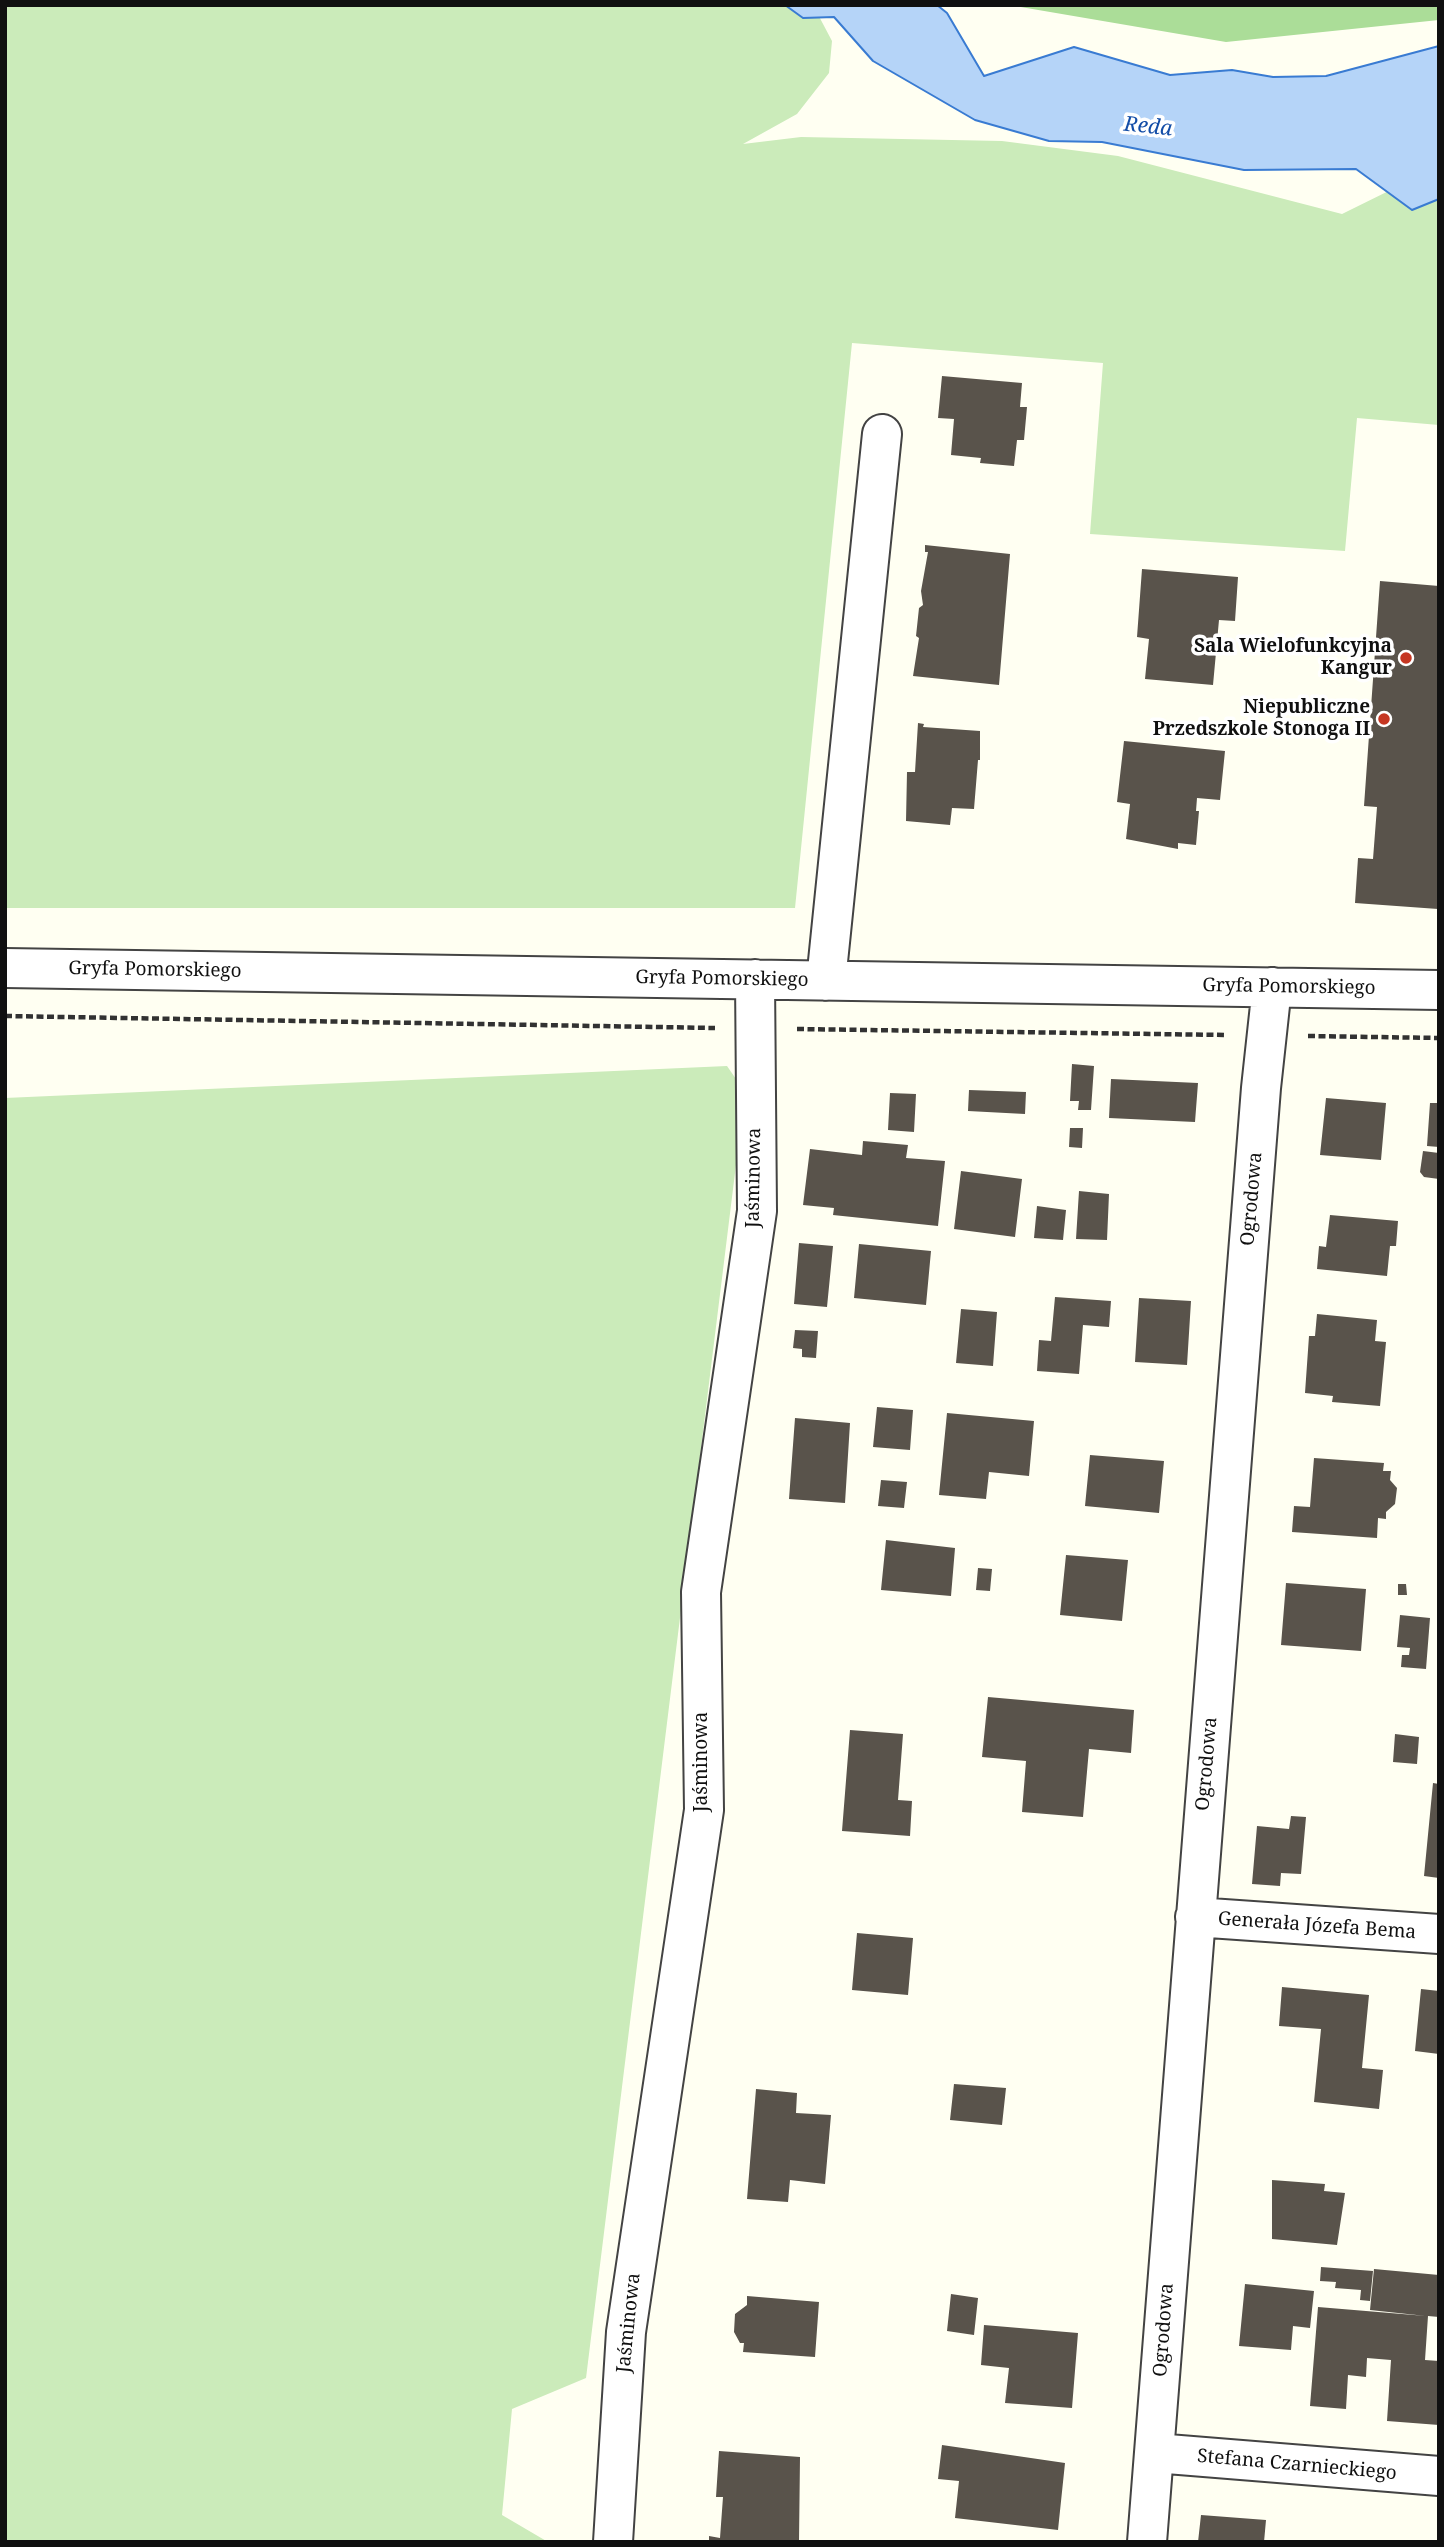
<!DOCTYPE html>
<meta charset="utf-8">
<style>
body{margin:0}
#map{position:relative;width:1444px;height:2547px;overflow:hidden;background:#fffff2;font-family:"Noto Serif",serif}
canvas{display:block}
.frame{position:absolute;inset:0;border:7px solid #101010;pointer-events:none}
</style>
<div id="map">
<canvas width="1444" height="2547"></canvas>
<div class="frame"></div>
</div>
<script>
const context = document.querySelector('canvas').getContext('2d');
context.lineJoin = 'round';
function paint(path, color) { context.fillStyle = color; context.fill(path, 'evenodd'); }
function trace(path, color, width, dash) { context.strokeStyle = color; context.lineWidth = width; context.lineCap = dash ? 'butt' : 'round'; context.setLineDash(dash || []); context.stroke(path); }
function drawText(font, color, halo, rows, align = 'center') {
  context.font = font + ' "Noto Serif",serif'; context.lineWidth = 7; context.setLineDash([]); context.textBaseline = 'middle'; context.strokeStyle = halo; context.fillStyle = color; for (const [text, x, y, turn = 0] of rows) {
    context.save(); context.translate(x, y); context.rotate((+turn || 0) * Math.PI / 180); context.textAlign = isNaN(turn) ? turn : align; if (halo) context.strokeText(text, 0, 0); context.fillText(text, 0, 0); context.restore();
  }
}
paint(new Path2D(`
 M5,5H813L832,41L829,73L797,114L743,144L801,137L1002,141L1118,156L1342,214L1419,176L1439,174V425L1357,418L1345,551L1090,534L1103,363L852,343L795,908H5Z
 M727,1066L745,1092L586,2378L512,2409L502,2515L548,2542H5V1098Z`), '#cbebba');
paint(new Path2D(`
 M1009,5H1439V20L1226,42Z`), '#abdd98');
const water = new Path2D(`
 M785,5H937L947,13L984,76L1074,47L1170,75L1232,70L1273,77L1326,76L1439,46V199L1412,210L1356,169L1244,170L1102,142L1049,141L975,120L873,61L834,17L803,18Z`);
paint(water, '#b5d4f8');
trace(water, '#397bd2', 2);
paint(new Path2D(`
 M942,376L1022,383L1020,407H1027L1024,440H1017L1014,466L980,463L981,458L951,455L954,419L938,418Z
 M925,545L1010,554L999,685L913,676L919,638L916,636L919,608L923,605L921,591L928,552H925Z
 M1142,569L1238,577L1235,621L1219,620L1213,685L1145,679L1149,639L1137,637Z
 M1380,581L1439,586L1438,909L1355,903L1358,858L1373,859L1377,807L1364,806Z
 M918,723L924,724L923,727L980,731V760H978L974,809L952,808L950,825L906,821L907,772H915Z
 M1124,741L1225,751L1220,800L1197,798L1196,811H1199L1196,845L1178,843V849L1126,839L1130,804L1117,802Z
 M1072,1064L1094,1066L1091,1110H1078L1079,1101H1070Z
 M1111,1079L1198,1083L1195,1122L1109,1118Z
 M969,1090L1026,1092L1025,1114L968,1111Z
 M890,1093L916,1094L914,1132L888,1130Z
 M1326,1098L1386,1103L1381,1160L1320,1155Z
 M1430,1103H1439V1147L1427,1146Z
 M1070,1128H1083L1082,1148L1069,1147Z
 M863,1141L908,1145L906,1158L945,1161L938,1226L833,1215L834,1208L803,1205L810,1149L862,1155Z
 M1423,1151L1439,1153V1179L1424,1177L1420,1172Z
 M961,1171L1022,1179L1015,1237L954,1229Z
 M1079,1191L1109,1194L1107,1240L1076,1239Z
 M1037,1206L1066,1210L1063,1240L1034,1238Z
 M1330,1215L1398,1221L1396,1246H1390L1387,1276L1317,1269L1319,1246L1326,1247Z
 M799,1243L833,1246L827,1307L794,1304Z
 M859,1244L931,1251L926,1305L854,1298Z
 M1055,1297L1111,1301L1109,1327L1083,1325L1079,1374L1037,1371L1039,1340L1051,1341Z
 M1139,1298L1191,1301L1187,1365L1135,1362Z
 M961,1309L997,1312L993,1366L956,1363Z
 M1317,1314L1377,1320L1375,1341L1386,1342L1380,1406L1332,1402L1333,1396L1305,1393L1309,1336H1315Z
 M795,1330L818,1331L816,1358L802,1357V1349L793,1348Z
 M877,1407L913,1410L910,1450L873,1447Z
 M947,1413L1034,1421L1029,1476L989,1472L986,1499L939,1495Z
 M795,1418L850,1423L845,1503L789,1499Z
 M1090,1455L1164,1461L1159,1513L1085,1506Z
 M1314,1458L1384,1463L1383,1471H1391L1390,1480L1397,1488L1395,1504L1386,1512V1519L1378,1518L1377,1538L1292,1532L1294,1506L1310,1507Z
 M881,1480L907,1482L904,1508L878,1506Z
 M886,1540L955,1548L951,1596L881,1590Z
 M1066,1555L1128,1560L1122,1621L1060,1615Z
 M978,1568L992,1569L990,1591L976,1590Z
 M1286,1583L1366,1589L1361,1651L1281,1645Z
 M1398,1584H1406L1407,1595H1398Z
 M1400,1615L1430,1618L1426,1669L1401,1667L1402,1655H1409L1410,1648L1397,1647Z
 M988,1697L1134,1710L1131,1753L1089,1749L1083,1817L1022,1812L1026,1761L982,1757Z
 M850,1730L903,1734L898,1800L912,1801L910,1836L842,1831Z
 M1395,1734L1419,1737L1417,1764L1393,1762Z
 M1433,1783L1439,1784V1878L1424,1876Z
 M1291,1816L1306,1817L1301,1874L1281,1873L1280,1886L1252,1884L1257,1826L1289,1829Z
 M857,1933L913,1938L908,1995L852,1990Z
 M1282,1987L1369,1995L1362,2068L1383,2070L1379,2109L1314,2102L1321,2029L1279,2026Z
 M1421,1989L1439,1991V2054L1415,2051Z
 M954,2084L1006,2088L1002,2125L950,2120Z
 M756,2089L797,2093L796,2113L831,2115L825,2184L790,2180L788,2202L747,2199Z
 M1272,2180L1325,2184L1324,2191L1345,2193L1337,2245L1272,2239Z
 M1321,2267L1373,2271L1370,2301L1360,2300L1361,2290L1335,2288L1336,2282L1320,2281Z
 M1374,2269L1439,2275V2317L1428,2316L1425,2360L1439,2361V2425L1387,2421L1391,2360L1367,2358L1366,2377L1348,2375L1346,2409L1310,2406L1318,2307L1426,2316L1370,2310Z
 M1245,2284L1314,2291L1310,2328L1293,2326L1291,2350L1239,2346Z
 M951,2294L978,2298L974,2335L947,2331Z
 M747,2296L819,2302L815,2357L743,2352L744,2343H740L734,2332L735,2314L747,2305Z
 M984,2325L1078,2333L1072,2408L1005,2403L1009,2368L981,2365Z
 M942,2445L1065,2463L1058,2530L955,2518L959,2481L938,2479Z
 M719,2451L800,2457L799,2542H709V2536L720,2538L723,2497H716Z
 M1201,2515L1266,2520L1264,2542H1198Z`), '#59534b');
const minor = new Path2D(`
 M5,968L1439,990
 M826,981L882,434
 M1195,1917L1439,1934
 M1155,2453L1439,2476
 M613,2542L626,2332L704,1810L701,1592L757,1211L755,979
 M1147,2542L1261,1088L1272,987`);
trace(minor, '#434343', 42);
trace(new Path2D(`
 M5,1016L715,1028
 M797,1029L1226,1035
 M1308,1036L1439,1038`), '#323232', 4.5, [7, 3.5]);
trace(minor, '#fff', 38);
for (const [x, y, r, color] of [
 [1406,658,7,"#c53622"],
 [1384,719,7,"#c53622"]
]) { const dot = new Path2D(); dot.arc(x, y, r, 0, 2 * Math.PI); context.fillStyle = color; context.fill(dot); trace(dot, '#fff', 2.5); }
drawText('bold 19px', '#101010', '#fff', [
 ["Sala Wielofunkcyjna",1392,647],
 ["Kangur",1392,669],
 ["Niepubliczne",1370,708],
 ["Przedszkole Stonoga II",1370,730]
], 'right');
drawText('19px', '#101010', '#fff', [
 ["Gryfa Pomorskiego",155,970,1],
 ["Gryfa Pomorskiego",722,979,1],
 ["Gryfa Pomorskiego",1289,987,1],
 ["Jaśminowa",754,1178,-89],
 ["Ogrodowa",1252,1199,-85],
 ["Jaśminowa",702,1762,-90],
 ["Ogrodowa",1207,1764,-85],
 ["Generała Józefa Bema",1317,1926,4],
 ["Jaśminowa",629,2323,-84],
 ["Ogrodowa",1164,2330,-86],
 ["Stefana Czarnieckiego",1297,2465,5]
]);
drawText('italic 21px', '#134da7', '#fff', [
 ["Reda",1148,127,6]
]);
</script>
